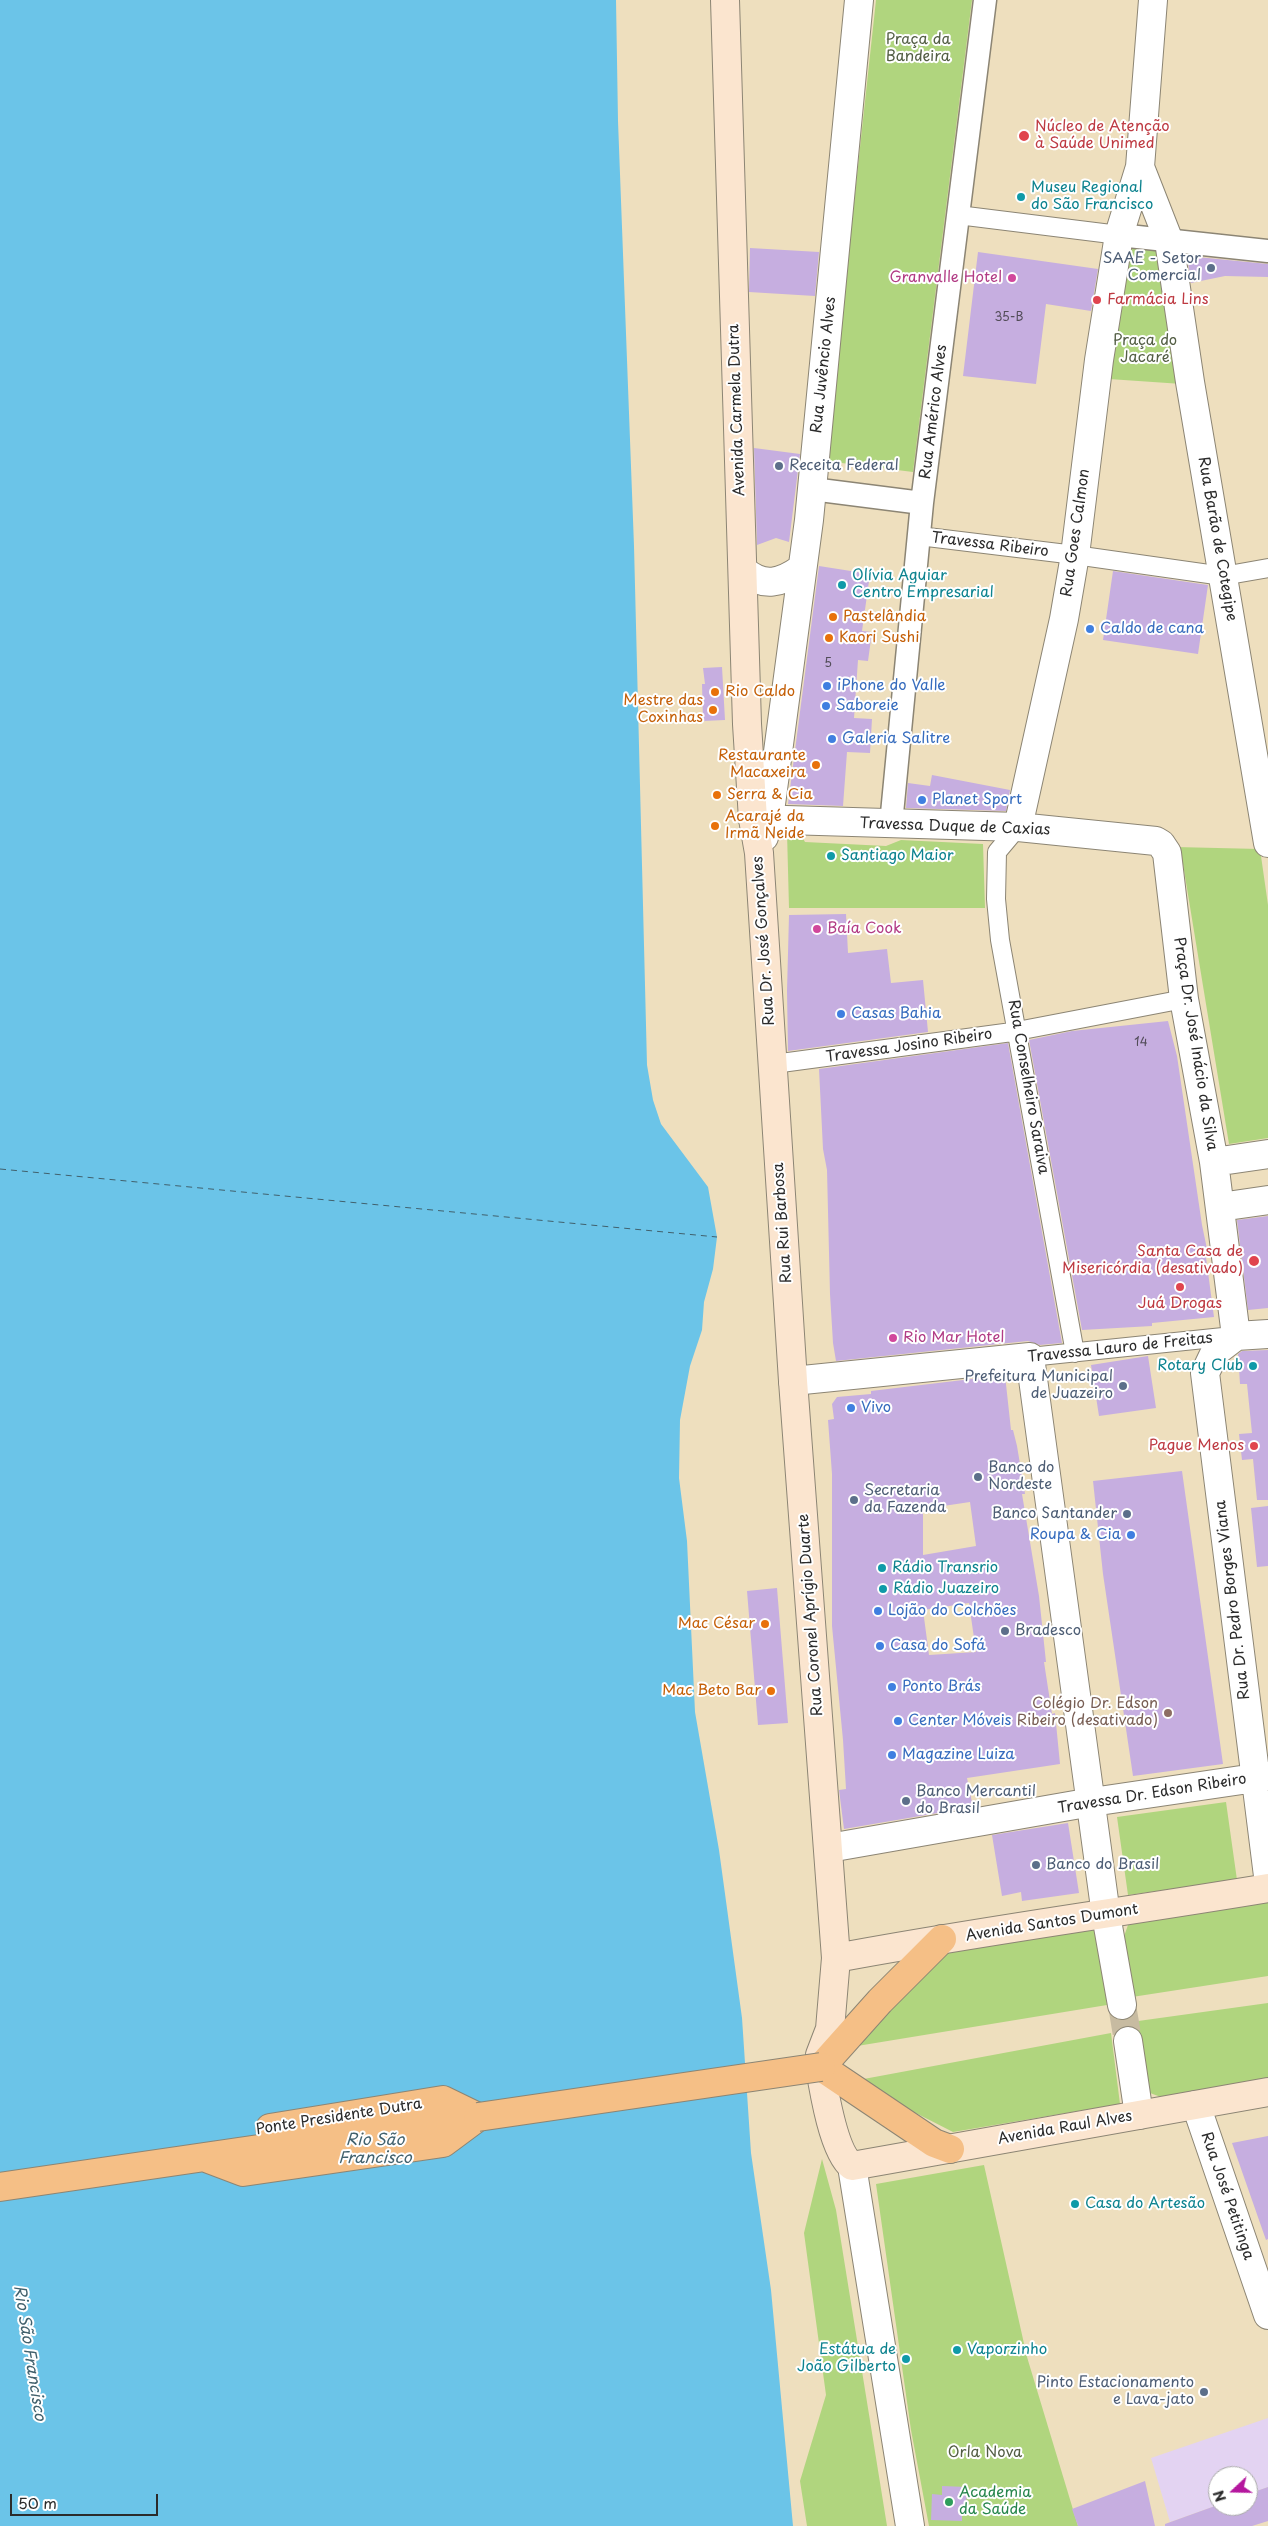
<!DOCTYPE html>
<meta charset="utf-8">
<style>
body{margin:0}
#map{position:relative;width:1268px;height:2526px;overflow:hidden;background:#eedfbe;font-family:"Playpen Sans",sans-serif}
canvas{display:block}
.north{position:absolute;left:1208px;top:2466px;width:50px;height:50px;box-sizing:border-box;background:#fff;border:1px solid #aaa;border-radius:50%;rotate:249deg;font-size:14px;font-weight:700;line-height:20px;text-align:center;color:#2b2b2b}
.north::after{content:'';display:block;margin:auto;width:18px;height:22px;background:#b5179e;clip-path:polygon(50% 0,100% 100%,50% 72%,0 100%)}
.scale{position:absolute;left:10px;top:2494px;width:148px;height:22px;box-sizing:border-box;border:2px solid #2b2b2b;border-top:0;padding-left:6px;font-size:15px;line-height:18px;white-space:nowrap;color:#2b2b2b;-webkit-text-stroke:4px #fff;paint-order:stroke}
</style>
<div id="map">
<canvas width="1268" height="2526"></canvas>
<div class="north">N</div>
<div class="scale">50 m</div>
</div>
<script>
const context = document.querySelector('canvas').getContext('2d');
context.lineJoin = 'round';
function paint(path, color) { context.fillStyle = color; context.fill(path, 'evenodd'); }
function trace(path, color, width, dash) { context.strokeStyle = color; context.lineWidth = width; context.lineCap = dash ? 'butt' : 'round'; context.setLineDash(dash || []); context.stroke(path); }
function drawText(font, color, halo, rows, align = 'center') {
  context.font = font + ' "Playpen Sans",sans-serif'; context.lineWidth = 4; context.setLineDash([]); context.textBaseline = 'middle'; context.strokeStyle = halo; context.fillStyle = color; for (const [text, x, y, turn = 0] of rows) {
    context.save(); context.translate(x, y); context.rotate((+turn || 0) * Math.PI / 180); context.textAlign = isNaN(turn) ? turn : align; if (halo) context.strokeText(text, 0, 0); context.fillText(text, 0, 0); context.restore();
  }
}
paint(new Path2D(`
 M1268,2418V2487L1248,2494V2476H1218V2505L1170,2522L1151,2458Z`), '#e3d3f2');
paint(new Path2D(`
 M876,0H972L913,472L826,461Z
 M1126,242L1158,244L1182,384L1109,379Z
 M799,831L805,842L886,846L901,840L983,844L985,908H789L787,832Z
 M1175,847L1260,849L1268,905V1138L1229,1144L1182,858Z
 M1226,1802L1237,1880L1128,1895L1117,1817Z
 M1268,1897V1976L1132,1997L1122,1942L1128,1925L1146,1917Z
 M1096,1924L1107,2005L851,2047L941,1949Z
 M1268,2003V2082L1169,2100L1150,2093L1139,2079L1131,2022Z
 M1111,2033L1120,2104L953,2132L853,2081Z
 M822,2159L836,2210L887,2526H807L800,2481L826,2395L804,2233Z
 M984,2165L1027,2357L1078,2526H929L911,2430L876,2184Z`), '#b0d57e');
paint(new Path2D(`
 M0,0H616L618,121L634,546L647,1065L653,1100L661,1124L708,1187L717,1237L713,1269L704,1302L702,1330L690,1366L680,1420L679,1478L687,1541L695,1712L719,1850L742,2018L751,2153L771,2290L793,2526H0Z`), '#6bc4e8');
trace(new Path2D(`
 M0,1169L717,1237`), '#41616d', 1, [6, 5]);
paint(new Path2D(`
 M750,248L819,252L815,296L749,292Z
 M978,252L1098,269L1091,311L1046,304L1036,384L963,376Z
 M1187,256L1268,264V277L1225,276L1191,283Z
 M754,448L800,454L789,542L776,538L757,545Z
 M819,566L870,574L862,631L872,632L868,661L858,660L854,718L872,719L870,753L847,752L843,806L788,804Z
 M1113,571L1208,585L1198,654L1103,640Z
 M722,667L725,720L703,721L702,684H705L703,668Z
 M932,775L1010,790L1006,811L906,808L908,783L930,786Z
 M846,914L848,953L887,949L891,983L923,980L928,1032L788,1051L787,991L789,915Z
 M1168,1021L1177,1056L1202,1225L1207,1249L1205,1250L1214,1317L1152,1323V1326L1082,1330L1029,1040L1072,1031Z
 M1008,1043L1062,1343L1040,1345L1028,1341L836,1361L833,1343L830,1294L827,1170L823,1149L819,1069Z
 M1268,1216V1308L1248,1310L1237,1220Z
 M1268,1350V1500H1257L1253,1459L1242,1460L1239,1434L1252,1433L1247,1384H1240L1238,1354L1242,1351Z
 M1148,1356L1156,1408L1099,1416L1091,1365Z
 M1005,1375L1011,1430H1013L1017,1446L1025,1494H1022L1039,1596L1046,1662H1044L1052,1714L1055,1713L1060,1764L967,1778L973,1807L844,1829L839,1790L846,1789L843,1740L832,1626V1474L828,1420L834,1419L832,1404L837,1397L871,1394V1391ZM970,1502L976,1546L923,1555V1509ZM969,1603L976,1652L929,1655L923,1610Z
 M1182,1471L1223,1764L1133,1776L1103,1574L1093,1481Z
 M1268,1506V1566L1257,1567L1251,1508Z
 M777,1588L788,1723L758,1725L747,1591Z
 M1068,1823L1079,1893L1022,1901L1021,1892L1002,1896L992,1835Z
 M1268,2136V2239L1266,2240L1232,2143Z
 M1145,2481L1155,2526H1078L1072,2509Z
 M942,2486L967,2487L966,2510H962V2521L931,2520L932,2494L942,2495Z
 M1268,2487V2521L1252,2526H1165V2524L1215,2506H1248V2494Z`), '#c6aee0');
trace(new Path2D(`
 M1122,2005L1128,2041`), '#c7bba1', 28, [28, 14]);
const pedestrian = new Path2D(`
 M958,215L1119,235
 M919,536L1075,555L1223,576L1268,568
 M1018,827L997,852L996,899L1000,940L1075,1353
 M781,1063L1012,1032L1184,999
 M1030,1357L1233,1336`);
const minor = new Path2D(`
 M1119,235L1268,251
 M812,489L922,503
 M891,824L922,503L985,0`);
const tertiary = new Path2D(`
 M1140,167L1169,241L1190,382L1268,843
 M744,571C764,588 781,583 801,569
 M753,819L1018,827L1156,841L1161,844L1167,853L1184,999L1214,1162L1236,1336
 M1018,827L1064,619L1075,555L1099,360L1119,235L1140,167L1153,0
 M764,837L769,819L809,520L859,0
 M1214,1162L1268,1154
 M1220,1207L1268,1200
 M1236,1336L1215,1352L1205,1373L1268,1876
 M1236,1336L1268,1334
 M793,1381L1030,1357L1106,1915L1122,2005
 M829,1848L1092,1802L1268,1776
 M1128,2041L1139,2115
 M1196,2105L1268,2315
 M852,2166L910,2526`);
const secondary = new Path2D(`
 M725,0L747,724L753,819L759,853L793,1381L836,1958L830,2029L820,2055
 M836,1958C979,1931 1124,1912 1268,1888
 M819,2062C823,2086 833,2152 852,2166L1268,2092`);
const trunk = new Path2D(`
 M942,1939L880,2001L821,2067L934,2143L950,2149
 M270,2128L443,2100L478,2117
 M206,2158L243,2172L443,2143L474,2120
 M0,2187L478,2117`);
trace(pedestrian, '#8c8574', 20);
trace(minor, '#8c8574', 25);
trace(tertiary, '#8c8574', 30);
trace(secondary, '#8c8574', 30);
trace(trunk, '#8c8574', 30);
trace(pedestrian, '#fff', 18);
trace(minor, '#fff', 22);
trace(tertiary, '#fff', 28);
trace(secondary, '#fbe5cf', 28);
trace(trunk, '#f5bf86', 28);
const trunkBridge = new Path2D(`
 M478,2117L821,2067`);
trace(trunkBridge, '#8c8574', 30, []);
trace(trunkBridge, '#f5bf86', 28);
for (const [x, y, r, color] of [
 [1024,136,6,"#e0444e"],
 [1021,197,5,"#0f9aa8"],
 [1211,268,5,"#5c6f8a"],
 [1012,278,5,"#d1479c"],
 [1097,300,5,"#e0444e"],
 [779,466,5,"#5c6f8a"],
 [842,585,5,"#0f9aa8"],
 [833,617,5,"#e8710a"],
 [1090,629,5,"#3f7fe0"],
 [829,638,5,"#e8710a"],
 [827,686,5,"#3f7fe0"],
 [715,692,5,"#e8710a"],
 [826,706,5,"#3f7fe0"],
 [713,710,5,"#e8710a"],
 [832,739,5,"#3f7fe0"],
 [816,765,5,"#e8710a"],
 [717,795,5,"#e8710a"],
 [922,800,5,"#3f7fe0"],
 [715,826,5,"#e8710a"],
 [831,856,5,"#0f9aa8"],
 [817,929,5,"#d1479c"],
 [841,1014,5,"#3f7fe0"],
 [1254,1261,6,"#e0444e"],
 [1180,1287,5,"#e0444e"],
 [893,1338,5,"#d1479c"],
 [1253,1366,5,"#0f9aa8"],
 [1123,1386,5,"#5c6f8a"],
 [851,1408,5,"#3f7fe0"],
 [1254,1446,5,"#e0444e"],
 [978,1477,5,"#5c6f8a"],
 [854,1500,5,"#5c6f8a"],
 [1127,1514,5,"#5c6f8a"],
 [1131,1535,5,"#3f7fe0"],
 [882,1568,5,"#0f9aa8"],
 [883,1589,5,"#0f9aa8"],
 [878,1611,5,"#3f7fe0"],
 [765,1624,5,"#e8710a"],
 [1005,1631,5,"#5c6f8a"],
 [880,1646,5,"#3f7fe0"],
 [892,1687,5,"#3f7fe0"],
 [771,1691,5,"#e8710a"],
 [1168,1713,5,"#8d6e63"],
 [898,1721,5,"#3f7fe0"],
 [892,1755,5,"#3f7fe0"],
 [906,1801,5,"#5c6f8a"],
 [1036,1865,5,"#5c6f8a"],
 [1075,2204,5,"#0f9aa8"],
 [957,2350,5,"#0f9aa8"],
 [906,2359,5,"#0f9aa8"],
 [1204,2392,5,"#5c6f8a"],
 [949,2502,5,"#2e9e5b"]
]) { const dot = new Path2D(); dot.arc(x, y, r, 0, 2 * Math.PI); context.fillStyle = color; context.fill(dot); trace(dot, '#fff', 2); }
drawText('12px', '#524c58', null, [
 ["35-B",1009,318],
 ["5",828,664],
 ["14",1141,1043]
]);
drawText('15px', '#535e44', '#fff', [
 ["Praça da",918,40],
 ["Bandeira",918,57],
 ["Praça do",1145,341],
 ["Jacaré",1145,358],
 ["Orla Nova",985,2453]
]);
drawText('15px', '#be3a42', '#fff', [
 ["Núcleo de Atenção",1035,127],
 ["à Saúde Unimed",1035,144],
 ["Farmácia Lins",1107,300],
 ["Santa Casa de",1243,1252,"right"],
 ["Misericórdia (desativado)",1243,1269,"right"],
 ["Juá Drogas",1180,1304,"center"],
 ["Pague Menos",1244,1446,"right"]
], 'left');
drawText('15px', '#0d838f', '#fff', [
 ["Museu Regional",1031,188],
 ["do São Francisco",1031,205],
 ["Olívia Aguiar",852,576],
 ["Centro Empresarial",852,593],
 ["Santiago Maior",841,856],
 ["Rotary Club",1243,1366,"right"],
 ["Rádio Transrio",892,1568],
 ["Rádio Juazeiro",893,1589],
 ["Casa do Artesão",1085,2204],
 ["Estátua de",896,2350,"right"],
 ["João Gilberto",896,2367,"right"],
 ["Vaporzinho",967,2350]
], 'left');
drawText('15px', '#4e5e75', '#fff', [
 ["SAAE - Setor",1201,259,"right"],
 ["Comercial",1201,276,"right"],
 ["Receita Federal",789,466],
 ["Prefeitura Municipal",1113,1377,"right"],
 ["de Juazeiro",1113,1394,"right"],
 ["Banco do",988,1468],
 ["Nordeste",988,1485],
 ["Secretaria",864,1491],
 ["da Fazenda",864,1508],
 ["Banco Santander",1117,1514,"right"],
 ["Bradesco",1015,1631],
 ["Banco Mercantil",916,1792],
 ["do Brasil",916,1809],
 ["Banco do Brasil",1046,1865],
 ["Pinto Estacionamento",1194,2383,"right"],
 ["e Lava-jato",1194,2400,"right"]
], 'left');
drawText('15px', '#b23c85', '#fff', [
 ["Granvalle Hotel",1002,278,"right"],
 ["Baía Cook",827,929],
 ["Rio Mar Hotel",903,1338]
], 'left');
drawText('15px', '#2b2b2b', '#fff', [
 ["Rua Juvêncio Alves",824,365,-84],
 ["Avenida Carmela Dutra",737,410,-92],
 ["Rua Américo Alves",934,412,-83],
 ["Rua Goes Calmon",1076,533,-82],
 ["Rua Barão de Cotegipe",1217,539,80],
 ["Travessa Ribeiro",990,545,7],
 ["Travessa Duque de Caxias",955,827,2],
 ["Rua Dr. José Gonçalves",764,941,-94],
 ["Praça Dr. José Inácio da Silva",1195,1044,81],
 ["Travessa Josino Ribeiro",909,1046,-8],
 ["Rua Conselheiro Saraiva",1028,1087,80],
 ["Rua Rui Barbosa",783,1223,-94],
 ["Travessa Lauro de Freitas",1120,1348,-6],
 ["Rua Dr. Pedro Borges Viana",1233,1600,-97],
 ["Rua Coronel Aprígio Duarte",811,1615,-94],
 ["Travessa Dr. Edson Ribeiro",1152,1794,-9],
 ["Avenida Santos Dumont",1052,1923,-9],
 ["Ponte Presidente Dutra",339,2117,-9],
 ["Avenida Raul Alves",1065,2128,-10],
 ["Rua José Petitinga",1227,2196,71]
]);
drawText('15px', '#c56008', '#fff', [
 ["Pastelândia",843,617],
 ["Kaori Sushi",839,638],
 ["Rio Caldo",725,692],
 ["Mestre das",703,701,"right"],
 ["Coxinhas",703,718,"right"],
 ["Restaurante",806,756,"right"],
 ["Macaxeira",806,773,"right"],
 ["Serra & Cia",727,795],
 ["Acarajé da",725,817],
 ["Irmã Neide",725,834],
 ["Mac César",755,1624,"right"],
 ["Mac Beto Bar",761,1691,"right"]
], 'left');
drawText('15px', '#366cbe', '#fff', [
 ["Caldo de cana",1100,629],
 ["iPhone do Valle",837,686],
 ["Saboreie",836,706],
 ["Galeria Salitre",842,739],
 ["Planet Sport",932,800],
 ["Casas Bahia",851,1014],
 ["Vivo",861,1408],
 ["Roupa & Cia",1121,1535,"right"],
 ["Lojão do Colchões",888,1611],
 ["Casa do Sofá",890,1646],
 ["Ponto Brás",902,1687],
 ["Center Móveis",908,1721],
 ["Magazine Luiza",902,1755]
], 'left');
drawText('15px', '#785e54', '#fff', [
 ["Colégio Dr. Edson",1158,1704],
 ["Ribeiro (desativado)",1158,1721]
], 'right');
drawText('15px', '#27864d', '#fff', [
 ["Academia",959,2493],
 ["da Saúde",959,2510]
], 'left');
drawText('italic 16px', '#41616d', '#fff', [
 ["Rio São",375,2141],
 ["Francisco",375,2159],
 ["Rio São Francisco",29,2353,81]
]);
</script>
